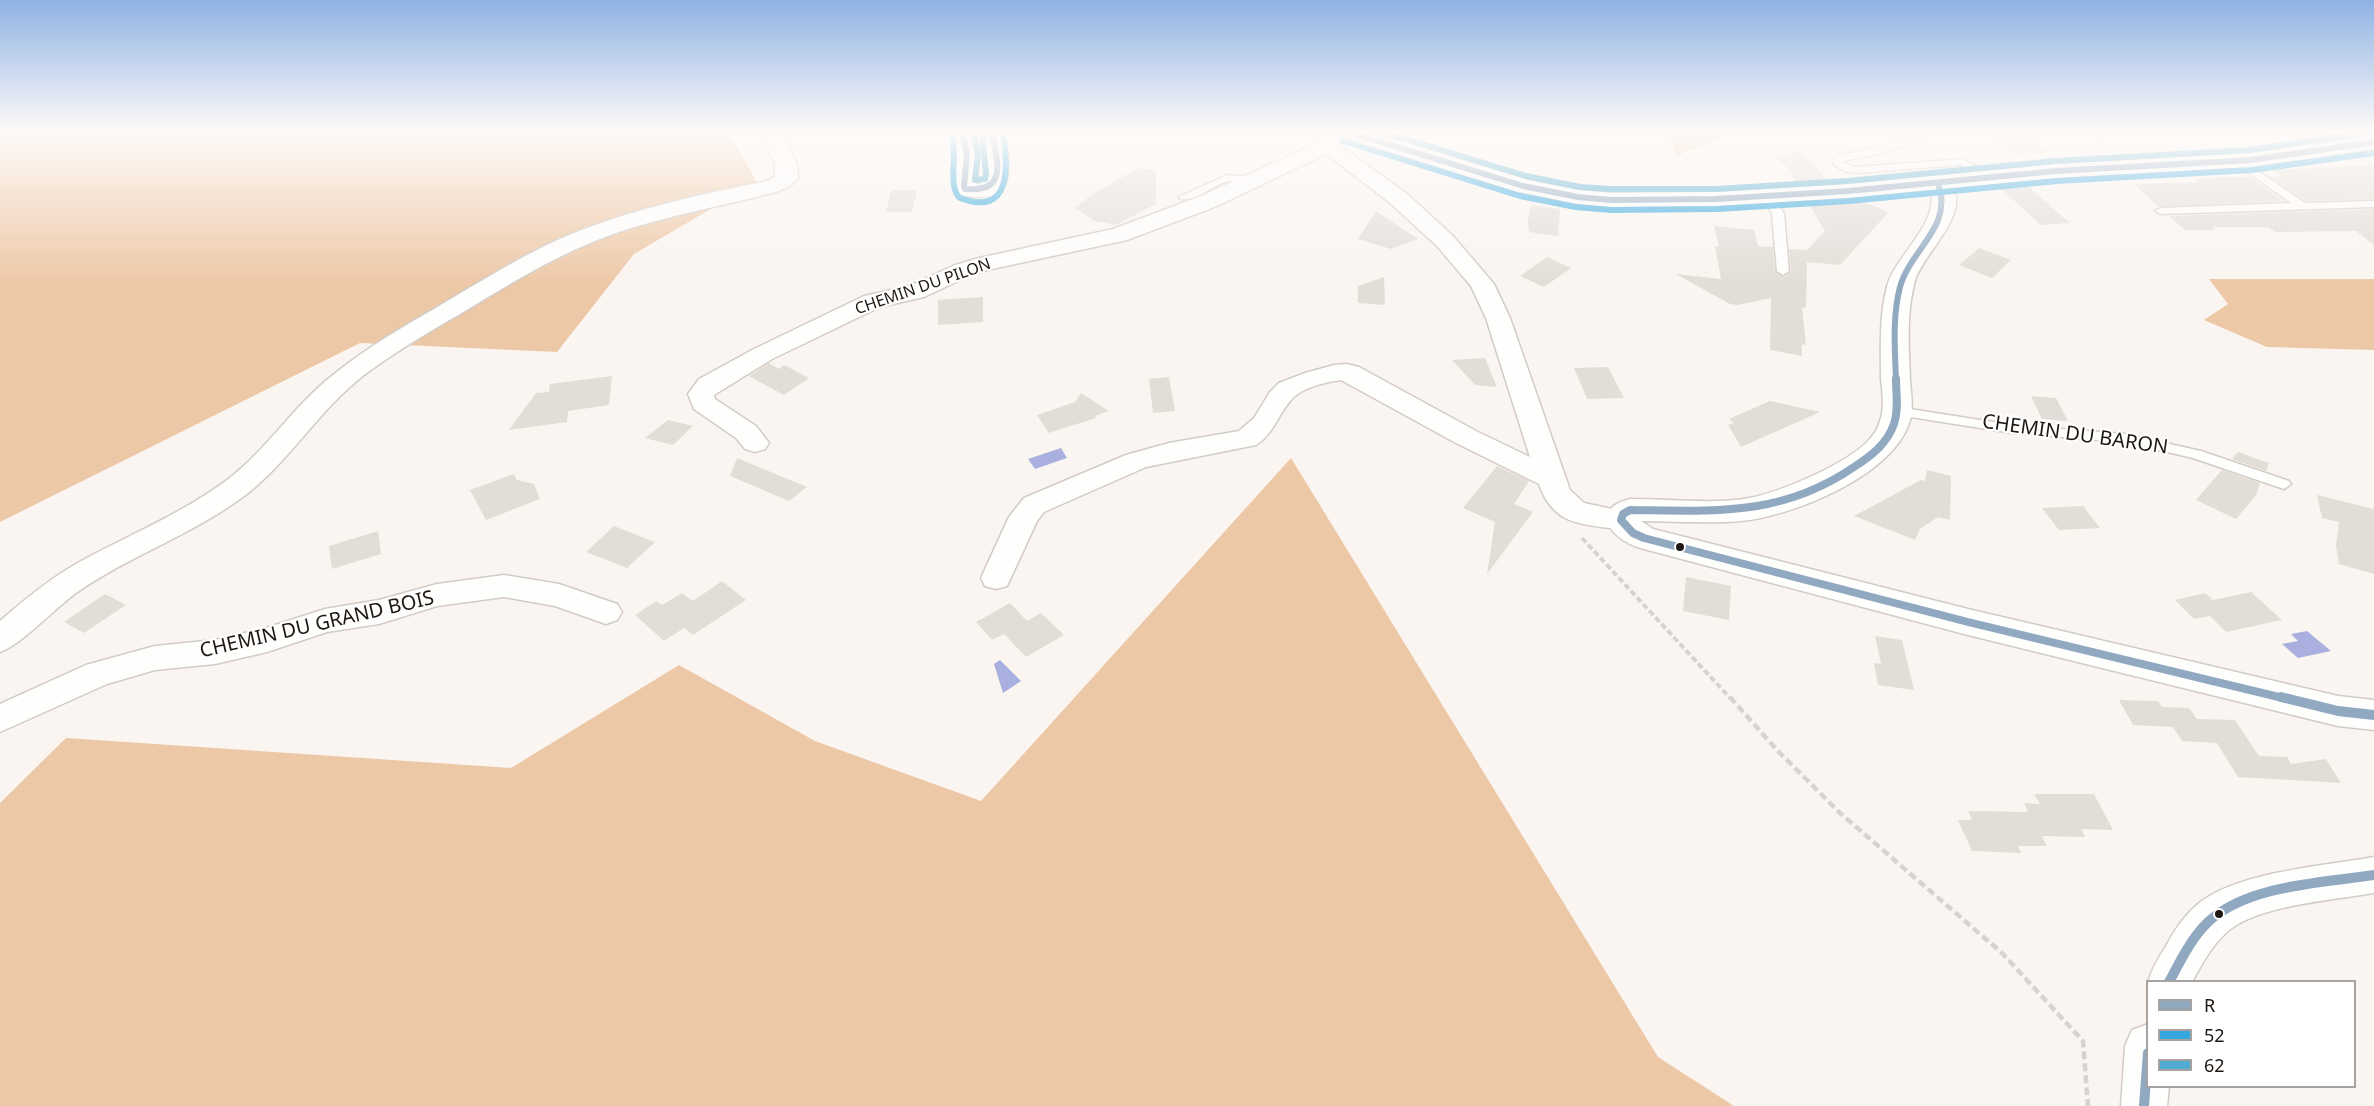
<!DOCTYPE html>
<style>
body{margin:0}
#map{position:relative;width:2374px;height:1106px;overflow:hidden;background:#faf5f0;font-family:"Noto Sans",sans-serif}
canvas{display:block}
.legend{position:absolute;left:2146px;top:980px;width:210px;height:108px;box-sizing:border-box;background:#fff;border:2px solid #a5a2a0;margin:0;padding:8px 10px;list-style:none;font-size:18px;color:#1e1711}
.legend li{display:flex;align-items:center;gap:12px;height:30px}
.legend b{width:30px;border:2px solid #a5a2a0}
</style>
<div id="map">
<canvas width="2374" height="1106"></canvas>
<ul class="legend">
<li><b style="height:8px;background:#90a9c1"></b>R</li>
<li><b style="height:8px;background:#36a8df"></b>52</li>
<li><b style="height:8px;background:#52abd0"></b>62</li>
</ul>
</div>
<script>
const context = document.querySelector('canvas').getContext('2d');
context.lineJoin = 'round';
function paint(path, color) { context.fillStyle = color; context.fill(path, 'evenodd'); }
function trace(path, color, width, dash) { context.strokeStyle = color; context.lineWidth = width; context.lineCap = dash ? 'butt' : 'round'; context.setLineDash(dash || []); context.stroke(path); }
function drawText(font, color, halo, rows, align = 'center') {
  context.font = font + ' "Noto Sans",sans-serif'; context.lineWidth = 4.5; context.setLineDash([]); context.textBaseline = 'middle'; context.strokeStyle = halo; context.fillStyle = color; for (const [text, x, y, turn = 0] of rows) {
    context.save(); context.translate(x, y); context.rotate((+turn || 0) * Math.PI / 180); context.textAlign = isNaN(turn) ? turn : align; if (halo) context.strokeText(text, 0, 0); context.fillText(text, 0, 0); context.restore();
  }
}
paint(new Path2D(`
 M0,131H728L757,182L634,254L557,352L360,343L0,522Z
 M1667,131H1737L1676,156Z
 M2209,279H2374V350L2267,347L2204,320L2228,304Z
 M1291,458L1658,1057L1734,1106H0V803L66,738L511,768L679,665L815,741L981,801Z`), '#edc8a7');
paint(new Path2D(`
 M1061,448L1067,458L1035,469L1028,459Z
 M2307,631L2331,651L2298,658L2282,644L2298,641L2291,634Z
 M1000,660L1021,681L1003,693L994,664Z`), '#a9b0df');
paint(new Path2D(`
 M1987,131H2021L2048,152L2018,154Z
 M1800,150L1821,173L1831,183L1797,185L1791,175H1795L1776,157Z
 M2374,165V199L2306,201L2270,177L2281,176L2273,170Z
 M1138,168L1156,170V204L1116,225L1095,221L1075,208L1090,196Z
 M2216,177H2250L2284,201L2159,207L2134,184L2196,182L2194,179H2217Z
 M2024,183L2070,223L2041,225L2000,188L2002,185Z
 M891,190H917L912,212H886Z
 M1847,200L1850,203H1866L1889,212L1840,265L1807,262L1806,308L1802,307L1806,345L1802,344V356L1770,350L1771,298L1738,305L1730,304L1676,274L1721,279L1715,246L1719,247L1714,226L1754,230L1758,246L1773,247L1775,271L1784,277L1791,271L1789,249L1807,250L1825,231L1808,203Z
 M1531,205L1560,209L1558,236L1529,232V226H1527Z
 M2374,209V245L2356,231L2275,232L2268,227H2212L2215,230H2185L2169,216Z
 M1376,211L1418,239L1391,249L1358,239Z
 M1979,248L2011,260L1992,278L1959,265Z
 M1547,257L1571,268L1544,287L1520,276Z
 M1384,277L1385,305L1358,303V286Z
 M983,297V322L938,325V300Z
 M1485,358L1497,387L1475,385L1452,360Z
 M769,363L779,369L784,365L809,378L784,395L749,376Z
 M1608,367L1624,398L1587,399L1574,368Z
 M612,376L609,405L568,411L567,422L509,430L536,393L549,392L550,384Z
 M1169,377L1175,411L1153,413L1149,379Z
 M1081,393L1109,411L1095,416L1096,418L1049,433L1037,415L1075,402Z
 M2031,396L2056,398L2068,421L2042,419Z
 M1770,401L1820,412L1741,447L1728,425L1734,423L1729,419Z
 M668,420L693,426L673,445L645,438Z
 M2238,452L2269,463L2266,471L2232,459Z
 M737,458L807,487L789,501L730,476Z
 M1497,466L1529,481L1514,504L1533,512L1487,574L1495,522L1463,508Z
 M1927,470L1951,476L1950,520L1938,517L1920,529L1915,540L1854,516L1921,480L1925,481Z
 M2222,470L2260,483L2256,495L2236,519L2196,500Z
 M514,474L517,480L534,484L540,499L486,520L470,490Z
 M2317,495L2374,509V574L2339,564L2336,546L2339,522L2322,518Z
 M2083,506L2100,528L2059,530L2042,508Z
 M614,526L655,542L627,568L586,552Z
 M378,531L381,554L332,569L329,546Z
 M1686,577L1731,586L1729,620L1683,611Z
 M722,581L746,600L693,635L684,628L664,641L635,615L656,601L662,605L682,593L693,601Z
 M2251,592L2282,620L2226,632L2210,616L2194,619L2175,600L2205,593L2213,600Z
 M105,594L126,605L84,633L64,622Z
 M1010,603L1027,621L1041,613L1064,635L1026,657L1004,634L992,640L976,622Z
 M1875,636L1902,640L1914,690L1878,685L1874,663L1881,664Z
 M2119,700L2158,701L2162,707L2189,708L2197,719L2235,720L2259,756L2287,757L2291,764L2326,759L2341,783L2238,777L2217,743L2182,741L2169,721L2173,727L2133,725Z
 M2034,794H2094L2113,830L2081,829L2085,837L2042,836L2047,846H2018L2021,853L1972,851L1958,820H1972L1968,811L2028,812L2024,803L2040,804Z`), '#e3ddd7');
const lane = new Path2D(`
 M1930,131H1944L1882,153L1843,161V163L1856,167L1963,159L1990,175V179H1982L1961,165L1856,173L1844,171L1833,164L1836,156L1876,148Z
 M2239,158L2305,203L2374,201V207L2161,214L2155,211L2161,208L2291,203L2235,163V159Z
 M1227,175L1251,177L1256,180C1248,186 1239,180 1229,181C1213,184 1197,202 1180,199L1179,197Z
 M1769,194L1773,195L1784,214L1789,271L1783,275L1777,271L1772,214L1764,197Z
 M1897,407L2012,425L2125,434L2201,451L2289,481L2291,484L2284,489L2193,458L2125,442L2012,433L1892,414L1890,411L1892,408Z`);
const street = new Path2D(`
 M760,131H780L797,164L798,178L790,186L779,191C724,206 667,215 613,234C562,252 516,280 470,308C434,329 398,350 364,375C319,410 291,459 248,493C195,534 130,555 76,593C55,608 21,645 0,652V621C24,600 48,580 76,564C126,536 180,515 227,480C267,450 293,406 333,375C366,348 403,327 439,306C485,279 530,250 579,231C638,208 702,194 763,182L775,177V164Z
 M1322,131H1342L1338,139L1344,149L1405,192L1453,236L1494,284L1510,318L1570,490L1584,503L1631,513L1636,520L1631,527C1618,531 1578,525 1565,518C1552,511 1543,497 1539,484L1456,443L1341,380C1327,382 1304,387 1293,398C1278,413 1275,433 1256,445L1146,467L1044,512L1037,521L1007,586L996,589L985,586L981,578L1009,517L1024,498L1126,455L1169,443L1239,431L1254,418L1270,392L1279,383L1305,373L1334,365L1347,364L1359,367L1476,431L1530,457L1486,318L1471,286L1437,246L1389,202L1326,154L1217,206L1127,240L992,269L971,275L924,297L880,307L772,359L714,395L715,399L756,426L769,443L765,449L755,452L745,449L736,438L694,409L688,394L699,379L754,349L864,296L909,286L955,265L979,258L1113,229L1201,196L1319,142L1318,139Z
 M504,575L559,584L617,604L622,612L617,620L606,624L555,606L504,597L437,606L379,624L327,632L267,652L215,664L155,670L107,684L0,732V704L86,665L155,646L215,640L266,628L325,609L379,600L437,584Z`);
const secondary = new Path2D(`
 M951,131H973L979,155L976,184L979,185L985,175L981,131H1003C1013,175 1014,208 957,194C947,180 960,153 951,131Z
 M1335,131H1368L1528,180L1578,190L1611,193L1716,192L1848,184L2056,164L2251,153L2374,135V149L2251,167L2056,178L1953,188C1969,216 1922,255 1915,281C1906,312 1909,348 1910,380C1911,392 1913,405 1911,417C1898,474 1794,516 1741,521C1707,524 1674,521 1641,521L1653,529L1968,609L2338,696L2374,700V730L2338,726L1968,635L1644,549C1626,544 1615,537 1605,520C1610,506 1616,503 1630,499C1668,499 1707,504 1744,499C1777,494 1854,462 1873,435C1878,429 1880,421 1882,414C1884,403 1882,390 1881,378C1881,348 1879,316 1887,287C1894,257 1941,222 1930,190L1848,198L1716,206L1611,207L1578,204L1515,191L1338,136Z
 M2374,857V893C2334,900 2257,905 2227,932C2212,945 2202,964 2192,982L2148,983C2151,970 2159,957 2166,946C2174,931 2184,916 2197,905C2235,872 2324,866 2374,857Z
 M2148,1024V1086H2169L2167,1106H2121L2125,1046L2132,1030Z`);
trace(lane, '#d2ccc7', 3);
trace(street, '#d2ccc7', 3);
trace(secondary, '#d2ccc7', 3);
trace(new Path2D(`
 M2094,146L2101,144L2095,139`), '#d5d4d2', 3, [4.5, 2]);
trace(new Path2D(`
 M1582,538L1731,699`), '#d5d4d2', 4, [6, 3]);
trace(new Path2D(`
 M1730,697L1777,750L1840,813L2002,953L2083,1041L2088,1106`), '#d5d4d2', 4.5, [8, 4]);
paint(lane, '#fefefd');
paint(street, '#fefefd');
paint(secondary, '#fefefd');
trace(new Path2D(`
 M962,131L967,155L964,186L965,189C1009,193 997,161 992,131
 M1346,131L1523,186L1578,197L1611,200L1716,199L1848,191L2056,171L2251,160L2374,142
 M1896,380C1895,349 1892,318 1900,287C1911,248 1954,227 1938,183`), '#90a9c1', 6);
trace(new Path2D(`
 M1896,379C1896,394 1899,409 1894,424C1887,444 1871,456 1854,467C1781,517 1714,511 1630,510L1623,514L1621,520L1633,533L1644,538L1968,622L2287,699`), '#90a9c1', 8);
trace(new Path2D(`
 M2281,697L2338,711L2374,715
 M2169,982C2180,962 2190,940 2207,923C2246,885 2322,883 2374,875
 M2144,1106L2148,1053`), '#90a9c1', 10);
trace(new Path2D(`
 M952,135C958,152 947,188 960,198C1013,218 1008,164 1003,131
 M1343,141L1520,196L1576,207L1611,210L1717,209L1849,201L2057,181L2252,170L2374,153`), '#36a8df', 6);
trace(new Path2D(`
 M973,131L978,154L975,180L985,179L986,174L982,133
 M1380,131L1526,176L1580,187L1611,189H1716L1847,181L2055,161L2250,150L2372,132`), '#52abd0', 6);
const sky = context.createLinearGradient(0, 0, 0, 285);
sky.addColorStop(0, '#8fb2e4');
sky.addColorStop(0.46, '#fdfaf8');
sky.addColorStop(1, '#fdfaf800');
context.fillStyle = sky;
context.fillRect(0, 0, 2374, 285);
for (const [x, y, r, color] of [
 [1680,547,5,"#1e1711"],
 [2219,914,5,"#1e1711"]
]) { const dot = new Path2D(); dot.arc(x, y, r, 0, 2 * Math.PI); context.fillStyle = color; context.fill(dot); trace(dot, '#fff', 2); }
drawText('16px', '#1e1711', '#fff', [
 ["CHEMIN DU PILON",923,287,-19]
]);
drawText('20px', '#1e1711', '#fff', [
 ["CHEMIN DU BARON",2075,435,8],
 ["CHEMIN DU GRAND BOIS",317,625,-13]
]);
</script>
